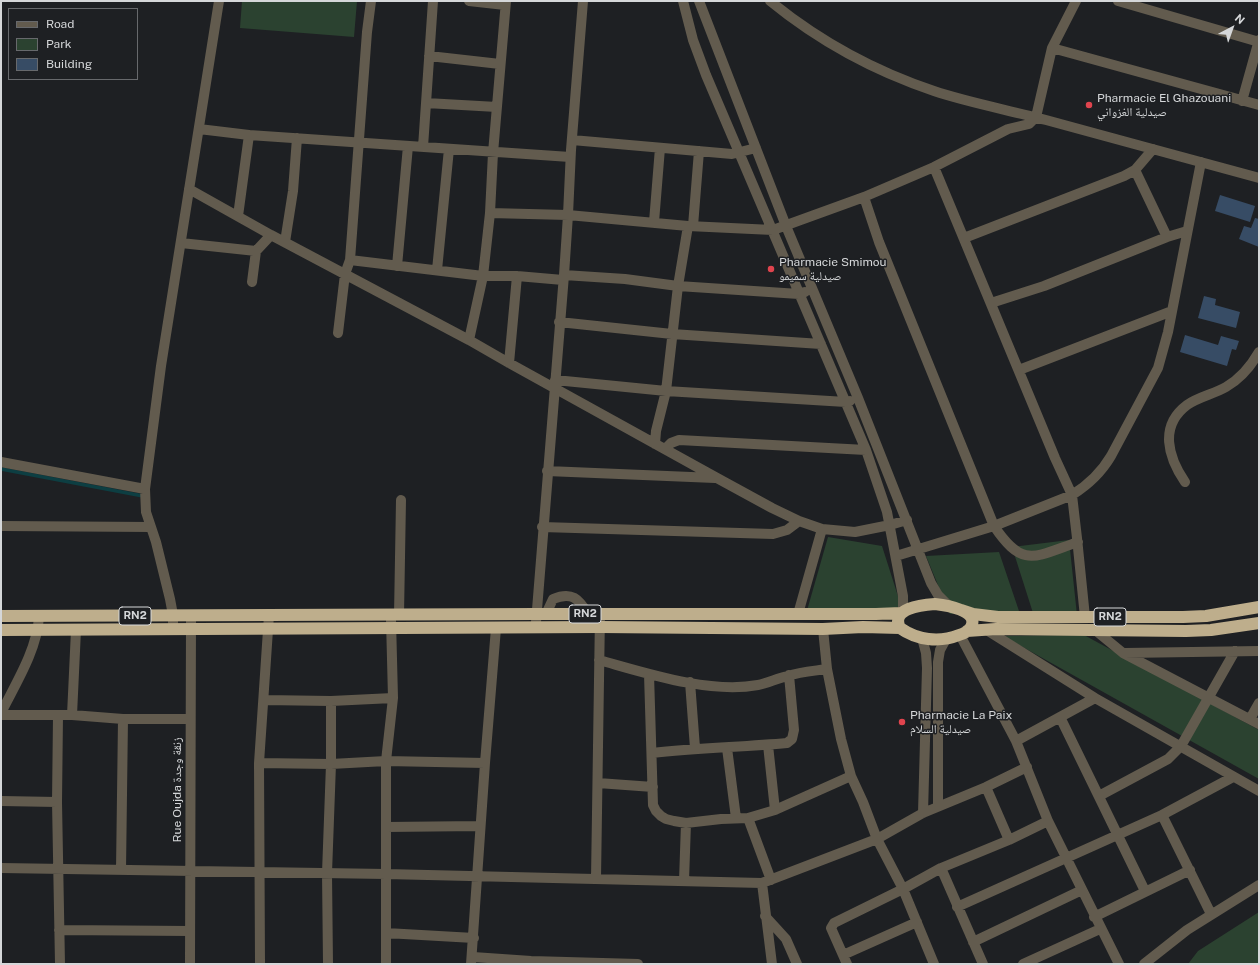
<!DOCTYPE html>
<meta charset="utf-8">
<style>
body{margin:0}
#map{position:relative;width:1260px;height:965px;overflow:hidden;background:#1e2023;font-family:"Public Sans",sans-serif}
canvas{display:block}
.frame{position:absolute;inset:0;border:2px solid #d5d7d9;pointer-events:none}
.legend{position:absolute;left:8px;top:8px;width:130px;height:72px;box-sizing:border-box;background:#1e2023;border:1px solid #67696c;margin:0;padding:5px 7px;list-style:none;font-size:12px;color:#d5d7d9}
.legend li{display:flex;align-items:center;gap:8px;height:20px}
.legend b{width:20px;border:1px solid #67696c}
.north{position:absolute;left:1212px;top:8px;width:40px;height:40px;-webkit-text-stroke:3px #1e2023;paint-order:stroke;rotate:41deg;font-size:11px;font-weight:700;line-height:16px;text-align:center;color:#d5d7d9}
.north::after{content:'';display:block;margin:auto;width:14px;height:18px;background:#d5d7d9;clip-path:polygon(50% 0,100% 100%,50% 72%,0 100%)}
</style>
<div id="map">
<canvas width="1260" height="965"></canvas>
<div class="frame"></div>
<ul class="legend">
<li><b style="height:5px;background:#625b4e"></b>Road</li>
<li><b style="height:11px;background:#2b4230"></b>Park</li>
<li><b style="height:11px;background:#374c65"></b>Building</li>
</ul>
<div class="north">N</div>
</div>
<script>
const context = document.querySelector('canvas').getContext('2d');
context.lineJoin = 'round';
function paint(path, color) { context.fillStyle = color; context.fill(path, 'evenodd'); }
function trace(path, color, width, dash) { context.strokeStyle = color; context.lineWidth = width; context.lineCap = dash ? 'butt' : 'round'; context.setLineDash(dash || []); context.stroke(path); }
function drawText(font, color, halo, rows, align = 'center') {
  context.font = font + ' "Public Sans","Noto Naskh Arabic",sans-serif'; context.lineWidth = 3; context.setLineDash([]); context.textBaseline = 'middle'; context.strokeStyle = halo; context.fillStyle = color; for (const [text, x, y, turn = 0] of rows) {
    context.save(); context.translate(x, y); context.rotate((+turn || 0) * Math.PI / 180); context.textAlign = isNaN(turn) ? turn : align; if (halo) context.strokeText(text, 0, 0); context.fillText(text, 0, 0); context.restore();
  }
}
paint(new Path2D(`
 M242,1H357L354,37L240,28Z
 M828,537L882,546L904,615L806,614Z
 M1069,540L1077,615L1033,613L1012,547Z
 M999,552L1019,611L950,614L926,556Z
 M1084,635L1259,730V779L1003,636Z
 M1259,912V964H1188L1198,951Z`), '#2b4230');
trace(new Path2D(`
 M1,469L143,496`), '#0d3e42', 3.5);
paint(new Path2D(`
 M1220,195L1255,206L1250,222L1215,211Z
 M1255,218L1259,219V247L1239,239L1244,226L1251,228Z
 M1204,296L1216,299L1215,305L1240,312L1236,328L1198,318Z
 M1185,335L1218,345L1221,336L1239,341L1236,350L1232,349L1227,366L1180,352Z`), '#374c65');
trace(new Path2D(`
 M469,1L505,5
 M683,1L693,40L706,75L866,450L887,512L903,596V612
 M699,1L786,226L858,398L931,583L938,595L948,605
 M770,1C819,41 874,71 934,91C970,103 1009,110 1046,120C1117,139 1188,159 1259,178
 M1118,1L1259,42
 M1052,48L1259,105
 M429,56L500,64
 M1242,101L1259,40
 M426,103L497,107
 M199,129L249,135L570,157
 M572,140L732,154L756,148
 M423,147L433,1
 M934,167L1055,458L1072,495L1077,538L1085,617
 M1135,170L1167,237
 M189,189L271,235L469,340L509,363L717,478L772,508L799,521L822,529L855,532L890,525L907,520
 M864,197L879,242L994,526C1023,569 1034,557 1078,542
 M490,213L568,215L688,226L773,230L864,197L934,167L1008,129L1029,124L1036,117L1052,48L1076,1
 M238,216L249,135
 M654,222L660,148
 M693,226L699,151
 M964,238L1124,176L1135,170L1153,149
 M285,242L293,191L297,138
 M181,243L256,251L271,235
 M350,260L483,276H517L563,280
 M397,266L408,146
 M437,270L449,149
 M564,275L625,279L678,286L799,294L805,292
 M252,282L256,251
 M991,303L1044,286L1167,237L1187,231
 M559,322L672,334L821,344
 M338,333L345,274L350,260L367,32L371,1
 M469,340L483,276L490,213L493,153L506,1
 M509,363L517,276
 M1019,370L1172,311
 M555,380L666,391L846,402L850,401
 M655,444L656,431L666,391L678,286L688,226
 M665,449L671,443L679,440L866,450
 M1,462L145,489
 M547,471L715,478
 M1185,482C1168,457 1159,426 1187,405C1198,397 1214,394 1226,387C1240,379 1251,366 1259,352
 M1,526L151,527
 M542,527L773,534L787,530L799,521
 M896,556L994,526L1072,495C1088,485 1101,473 1111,456L1158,368L1168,332L1201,162
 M546,614L553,599C572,591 579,599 588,614
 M798,614L822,529
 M399,615L401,500
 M536,622L564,275L568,215L571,150L583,1
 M173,629V615L170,599L156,542L146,512L145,489L161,366L219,1
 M823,629L827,669L841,739L851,776L863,802L877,839L903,889L934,964
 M985,629L1095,698L1259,791
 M1095,630L1123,653L1259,724
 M960,635L1016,741L1048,821L1119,964
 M922,638L926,653L927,668L923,813
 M1125,653L1259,651
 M599,660C646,673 709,694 758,685C768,683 778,678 788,676C800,672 814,671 827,669
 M649,674L653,805L656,811L661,816L666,819L674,821L686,823L721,819L748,818L775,810L851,776
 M690,682L695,748
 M264,700L331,701L393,698
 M1,713C16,683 37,650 39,617
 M1,715H72L123,719H190
 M72,715L76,630
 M58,716L57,802L60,964
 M1060,717L1145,891
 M1250,719L1259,703
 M1016,741L1095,698
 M768,745L775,810
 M727,748L736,818
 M652,753C697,748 742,747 787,743L792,739L794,730L789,675
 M259,763L331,764L386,761L485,763
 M598,783L653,787
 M986,787L1009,840
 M1099,796L1168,759L1181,746L1235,651
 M1,801L57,802
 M938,806V662L940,650L946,639
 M1162,815L1211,914
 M748,818L771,880
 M386,827L480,826
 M1,868L386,874L762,883L877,839L923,813L986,787L1027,767
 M941,868L983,964
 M121,870L123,719
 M596,879L600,614
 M684,881L686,823
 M762,883L772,964
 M957,907L1162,815L1233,777
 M765,916L786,939L797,964
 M1094,917L1190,870
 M59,930L190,931
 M386,933L474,938
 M973,942L1082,890
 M843,955L917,922
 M473,957L531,961L638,964
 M190,964L191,621
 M260,964L259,763L269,615
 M328,964L327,873L331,764V701
 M386,964V761L393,698L391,620
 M471,964L485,763L496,628
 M847,964L831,928L834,923L903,889L941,868L1009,840L1048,821
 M1023,964L1100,929
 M1144,964L1187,930L1259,885`), '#625b4e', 10);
trace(new Path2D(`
 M935,604C944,605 980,610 971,627C969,631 963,634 959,635C939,643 917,640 900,628C890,608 922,605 935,604Z
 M961,610L973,614L998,617H1183L1206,616L1259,607
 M1,616L536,614H876L901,613
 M1,630L600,627L823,629L863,627L900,628
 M967,631L996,629L1186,631L1211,630L1259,623`), '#beae8c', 12);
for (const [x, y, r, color] of [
 [1089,105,4,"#e0444e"],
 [771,269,4,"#e0444e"],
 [902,722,4,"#e0444e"]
]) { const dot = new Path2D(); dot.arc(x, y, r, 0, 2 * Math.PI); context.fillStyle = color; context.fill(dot); trace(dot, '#1e2023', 1.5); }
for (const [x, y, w] of [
 [585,614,32],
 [135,616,32],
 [1110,617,32]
]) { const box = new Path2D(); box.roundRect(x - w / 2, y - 9, w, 18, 3); context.fillStyle = '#1e2023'; context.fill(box); trace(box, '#d5d7d9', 1); }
drawText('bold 11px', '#d5d7d9', null, [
 ["RN2",585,614],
 ["RN2",135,616],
 ["RN2",1110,617]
]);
drawText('12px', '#d5d7d9', '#1e2023', [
 ["Pharmacie El Ghazouani",1097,98],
 ["صيدلية الغزواني",1097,112],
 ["Pharmacie Smimou",779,262],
 ["صيدلية سميمو",779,276],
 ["Pharmacie La Paix",910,715],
 ["صيدلية السلام",910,729]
], 'left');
drawText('12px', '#d5d7d9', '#1e2023', [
 ["Rue Oujda زنقة وجدة",177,790,-90]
]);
</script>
